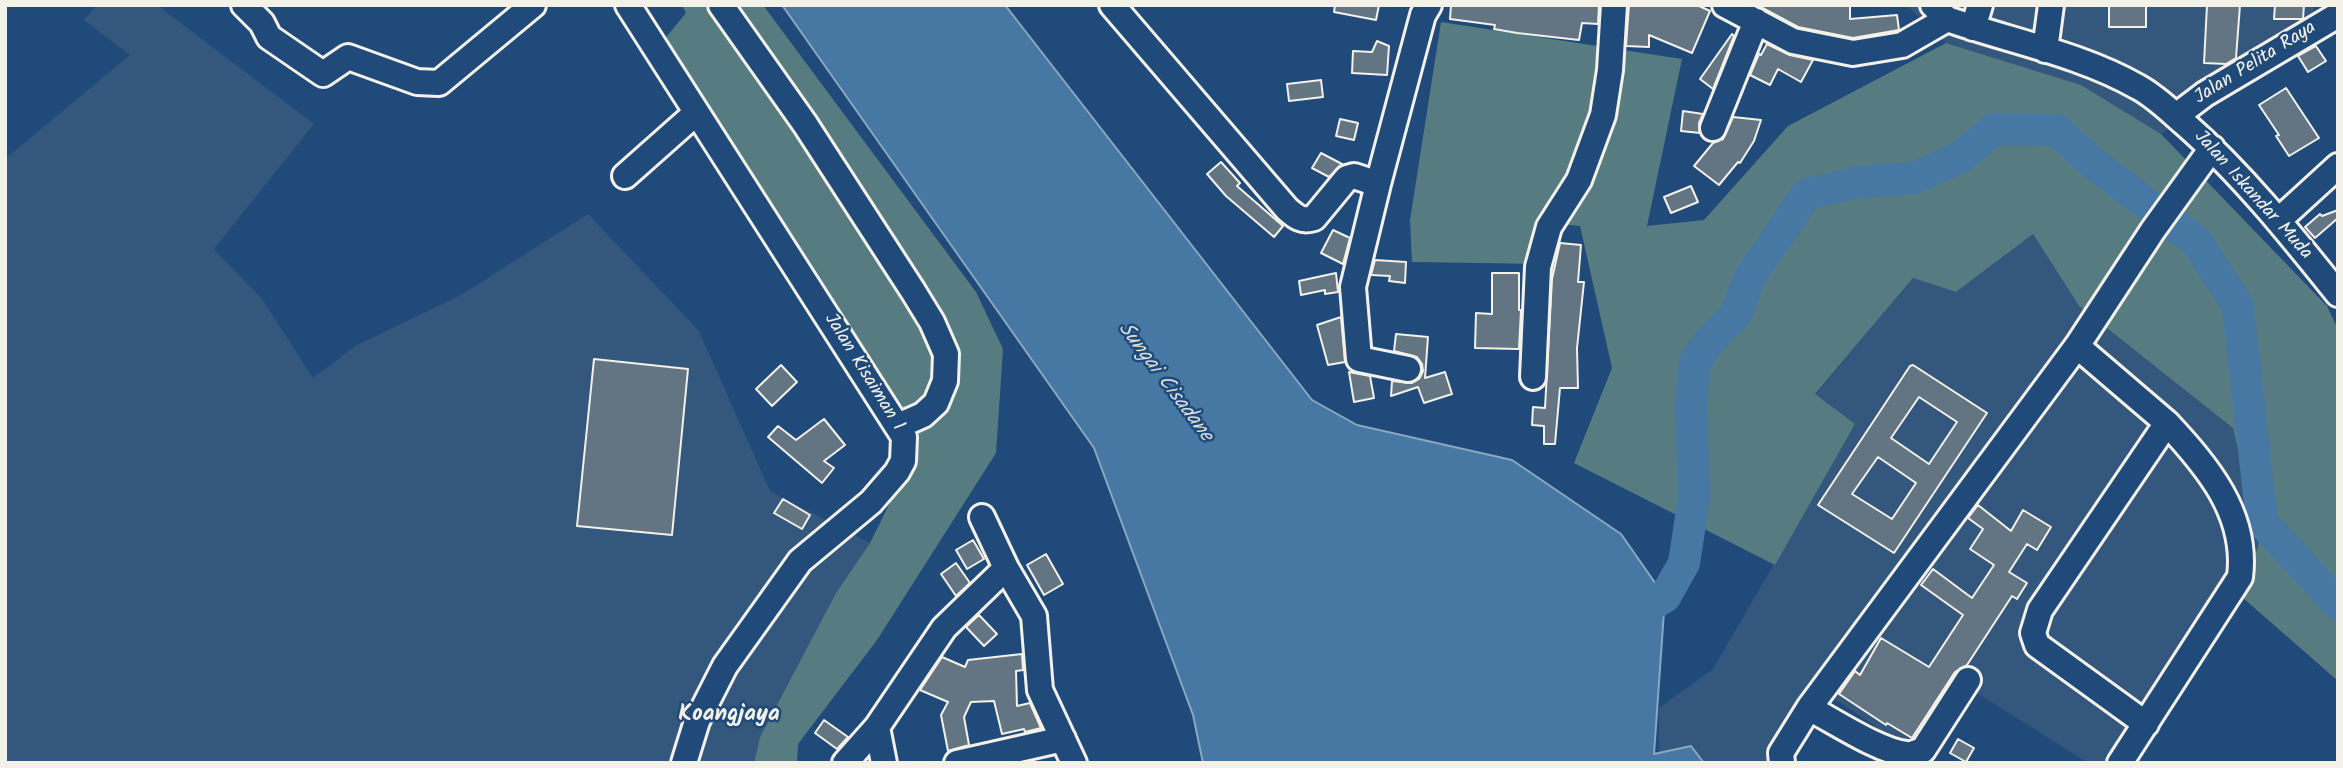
<!DOCTYPE html>
<style>
body{margin:0}
#map{position:relative;width:2343px;height:768px;overflow:hidden;background:#1f4a7a;font-family:Kalam,sans-serif}
canvas{display:block}
.frame{position:absolute;inset:0;border:7px solid #f4f1e8;pointer-events:none}
</style>
<div id="map">
<canvas width="2343" height="768"></canvas>
<div class="frame"></div>
</div>
<script>
const context = document.querySelector('canvas').getContext('2d');
context.lineJoin = 'round';
function paint(path, color) { context.fillStyle = color; context.fill(path, 'evenodd'); }
function trace(path, color, width, dash) { context.strokeStyle = color; context.lineWidth = width; context.lineCap = dash ? 'butt' : 'round'; context.setLineDash(dash || []); context.stroke(path); }
function drawText(font, color, halo, rows, align = 'center') {
  context.font = font + ' Kalam,sans-serif'; context.lineWidth = 5; context.setLineDash([]); context.textBaseline = 'middle'; context.strokeStyle = halo; context.fillStyle = color; for (const [text, x, y, turn = 0] of rows) {
    context.save(); context.translate(x, y); context.rotate((+turn || 0) * Math.PI / 180); context.textAlign = isNaN(turn) ? turn : align; if (halo) context.strokeText(text, 0, 0); context.fillText(text, 0, 0); context.restore();
  }
}
paint(new Path2D(`
 M97,5H157L314,124L214,249L262,299L313,378L357,345L461,295L588,214L699,331L770,491L870,543L836,593L760,737L754,763H5V159L130,55L84,20Z
 M1906,5H2314L2313,31L2161,134L2081,85L1946,43Z
 M2033,234L2079,306L2234,428L2260,539L2243,598L2107,763H2088L1966,686L1926,760L1827,694L1787,763H1659V708L1713,669L1855,424L1815,395L1913,278L1956,292Z`), '#33577d');
paint(new Path2D(`
 M682,5H763L976,292L1003,349L996,453L877,640L798,744L797,763H754L760,737L836,593L870,543L916,450L654,52L686,13Z
 M1441,22L1682,59L1647,226L1704,220L1788,126L1946,43L2081,85L2161,134L2327,306L2338,329V681L2243,598L2260,539L2233,428L2079,306L2033,234L1956,292L1913,278L1815,394L1855,424L1775,565L1574,463L1612,368L1580,226L1545,223L1544,264L1412,262L1410,220Z`), '#567c82');
const water = new Path2D(`
 M782,5H1005L1312,400L1357,425L1512,460L1621,534L1665,597L1654,754L1691,746L1704,763H1203L1193,715L1094,448Z
 M2262,522L2338,594V614L2267,535Z`);
paint(water, '#4678a3');
trace(water, '#8ca8bf', 2);
trace(new Path2D(`
 M1629,617L1665,597L1684,563L1694,498L1691,404L1695,362L1711,339L1736,314L1751,275L1807,194L1860,182L1915,178L1962,156L1994,129L2057,130L2089,160L2197,242L2238,306L2262,522L2338,604`), '#4678a3', 32);
const building = new Path2D(`
 M1335,5H1379L1376,20L1334,12Z
 M1451,5H1599L1598,24L1582,23L1579,40L1517,33L1494,29L1495,25L1450,19Z
 M1629,5H1697L1710,11L1692,53L1649,35V47L1626,46Z
 M1757,5H1850V19L1897,15L1899,30L1853,38L1798,27Z
 M2109,5H2146V27H2109Z
 M2207,5H2240L2236,58L2226,64L2204,63Z
 M2275,5H2304L2303,19H2274Z
 M1732,34L1734,36L1713,89L1700,79Z
 M1377,41L1389,46L1387,75L1352,73L1353,51L1372,52Z
 M1767,44L1790,55L1813,60L1801,82L1778,69L1770,85L1750,75L1759,54L1761,55Z
 M2316,46L2326,61L2308,72L2298,56Z
 M1321,80L1323,97L1289,101L1287,84Z
 M2286,88L2319,138L2289,156L2276,136L2279,135L2259,105Z
 M1683,111L1703,114L1699,123L1700,133L1681,131Z
 M1733,117L1761,120L1754,141L1740,163L1738,162L1719,185L1694,166L1713,143L1723,139Z
 M1340,119L1358,123L1354,140L1336,136Z
 M1321,153L1342,164L1329,177L1312,168Z
 M1221,162L1240,183L1237,186L1283,226L1274,237L1226,196L1207,174Z
 M1691,186L1698,202L1671,213L1664,197Z
 M2338,210V218L2315,238L2305,227L2320,214L2322,216Z
 M1333,230L1350,238L1343,264L1321,253Z
 M1560,243L1581,245L1578,282H1584L1577,348L1578,388H1560L1555,444H1544V426L1532,425L1533,407L1545,408L1552,279Z
 M1375,260L1406,262L1405,283L1389,281L1390,276L1371,275Z
 M1336,273L1338,292L1325,294V290L1301,295L1299,281Z
 M1492,273H1519V310H1521L1519,349L1475,348L1476,313L1492,314Z
 M1341,317L1345,362L1328,365L1317,325Z
 M1396,334L1428,337L1425,378L1445,372L1452,394L1424,403L1418,387L1391,396L1392,381L1412,383L1419,379L1423,371L1422,364L1417,357L1394,351Z
 M594,359L688,369L672,535L577,526Z
 M781,365L797,382L772,406L756,389Z
 M1913,365L1987,413L1894,553L1818,505L1910,366ZM1919,397L1957,422L1929,464L1891,438ZM1878,457L1916,483L1892,519L1852,494Z
 M1349,372L1370,376L1374,398L1354,402Z
 M824,419L845,445L824,461L834,468L822,483L768,437L778,426L796,440Z
 M783,499L810,515L802,529L774,513Z
 M1978,505L2011,531L2023,510L2051,527L2037,550L2027,544L2009,572L2027,583L2017,599L2012,596L1967,665L1955,672L1912,738L1887,723L1886,725L1839,694L1855,671L1860,675L1881,638L1929,667L1963,615L1921,585L1933,569L1972,598L1994,565L1970,549L1983,529L1968,518Z
 M973,540L984,559L967,569L956,550Z
 M1046,554L1063,584L1044,595L1027,565Z
 M956,563L970,583L956,596L941,574Z
 M979,615L997,634L984,646L966,627Z
 M1022,654L1023,670L1016,671L1017,706L1030,703L1041,728L1025,732L1024,729L1002,734L994,701L971,702L964,717L969,745L948,751L941,715L948,702L920,690L942,657L965,667L968,660Z
 M824,720L848,737L837,749L815,733Z
 M1958,739L1974,748L1966,762L1950,753Z`);
paint(building, '#637583');
trace(building, '#f4f1e8', 2);
const minor = new Path2D(`
 M244,5L262,23L269,37L323,74L348,57L417,82L439,83L533,5
 M628,5L904,437L903,461L897,472L871,502L800,561L725,666L697,721L684,763
 M721,5L805,124L913,291L932,322L946,354L945,381L936,403L923,415L898,426
 M1112,5L1287,209C1296,217 1302,222 1314,218L1347,178L1354,176L1378,184
 M1725,5L1793,41L1853,53L1902,45L1947,19
 M1933,5L1947,19C2010,41 2080,54 2138,87C2155,96 2170,111 2184,123C2242,174 2290,234 2338,294
 M1973,28L1980,5
 M2045,50L2051,5
 M2176,116L2205,94L2338,15
 M1713,128L1756,21
 M625,176L696,113
 M2279,220L2338,166
 M2077,346L2167,423L2040,610L2033,633L2037,645L2146,724
 M1408,369L1359,359L1353,287L1378,184L1423,15L1429,5
 M1533,377L1538,267L1549,227L1579,180L1603,115L1610,70L1614,5
 M1006,568L1034,616L1040,690L1074,763
 M1809,708L2077,346L2153,230L2212,148
 M877,727L884,763
 M845,763L877,727L944,628L1006,568L982,517
 M957,763L1063,739
 M1782,763L1781,753L1809,708C1834,721 1879,751 1906,754C1912,755 1917,752 1923,750L1968,680
 M2120,763L2240,577C2248,514 2207,466 2167,423`);
trace(minor, '#f4f1e8', 30);
trace(minor, '#1f4a7a', 24);
drawText('19px', '#f4f1e8', '#1f4a7a', [
 ["Jalan Pelita Raya",2256,64,-32],
 ["Jalan Iskandar Muda",2252,196,48],
 ["Jalan Kisaiman 1",863,373,58]
]);
drawText('italic 21px', '#dadfde', '#1f4a7a', [
 ["Sungai Cisadane",1164,383,53]
]);
drawText('bold 23px', '#f4f1e8', '#1f4a7a', [
 ["Koangjaya",729,716]
]);
</script>
